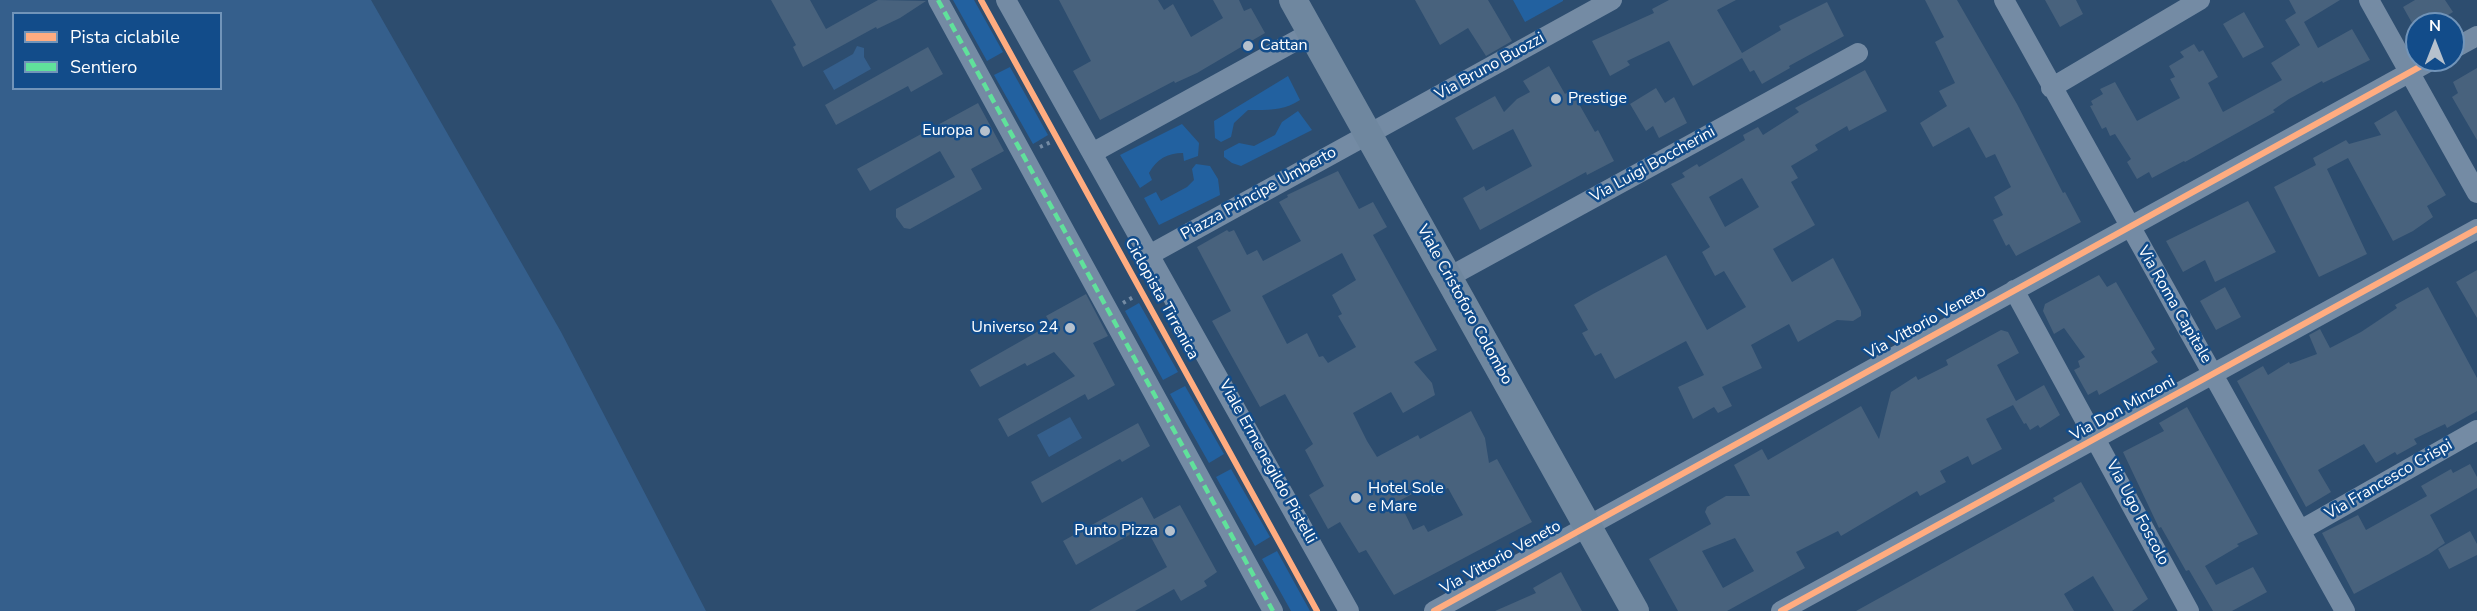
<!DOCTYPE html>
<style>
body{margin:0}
#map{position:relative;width:2477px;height:611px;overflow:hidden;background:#2d4d6f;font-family:"Nunito Sans",sans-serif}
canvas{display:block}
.legend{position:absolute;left:12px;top:12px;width:210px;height:78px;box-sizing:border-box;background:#124c8a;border:2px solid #7194b9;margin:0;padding:8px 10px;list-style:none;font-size:18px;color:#fff}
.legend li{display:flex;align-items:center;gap:12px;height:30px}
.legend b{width:30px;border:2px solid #7194b9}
.north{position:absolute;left:2405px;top:12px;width:60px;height:60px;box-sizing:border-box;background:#124c8a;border:2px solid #7194b9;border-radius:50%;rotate:0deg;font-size:16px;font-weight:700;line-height:24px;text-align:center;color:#fff}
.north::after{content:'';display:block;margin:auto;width:21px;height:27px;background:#b6c1cd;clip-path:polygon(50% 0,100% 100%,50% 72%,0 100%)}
</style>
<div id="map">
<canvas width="2477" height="611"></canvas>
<ul class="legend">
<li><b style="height:8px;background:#ffac80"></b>Pista ciclabile</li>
<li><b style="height:8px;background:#60e19b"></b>Sentiero</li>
</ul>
<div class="north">N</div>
</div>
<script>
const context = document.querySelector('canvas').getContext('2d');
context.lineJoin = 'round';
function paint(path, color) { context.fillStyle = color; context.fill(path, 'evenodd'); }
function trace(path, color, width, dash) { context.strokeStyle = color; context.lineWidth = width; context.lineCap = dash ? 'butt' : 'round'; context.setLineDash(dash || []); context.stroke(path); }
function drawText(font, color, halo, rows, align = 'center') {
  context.font = font + ' "Nunito Sans",sans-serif'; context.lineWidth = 5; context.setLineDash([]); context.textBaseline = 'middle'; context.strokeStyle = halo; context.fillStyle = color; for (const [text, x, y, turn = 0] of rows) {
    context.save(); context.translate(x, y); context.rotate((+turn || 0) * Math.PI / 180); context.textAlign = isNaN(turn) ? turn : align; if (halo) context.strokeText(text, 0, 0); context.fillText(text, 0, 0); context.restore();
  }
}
paint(new Path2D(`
 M953,0H974L1003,52L987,61Z
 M1513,0H1563V1L1525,22Z
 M1010,67L1048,135L1033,144L994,75Z
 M1288,76L1300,100C1284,111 1267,110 1248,110L1234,123L1231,137L1221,142L1215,138L1214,121Z
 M1298,111L1312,130L1241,166L1232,163L1224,157V151L1239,143L1254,146L1275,135L1282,122Z
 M1182,124L1199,143L1198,156L1184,161L1183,153C1167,153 1157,159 1149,173L1152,180L1140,188L1120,155Z
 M1196,164L1210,166L1218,179L1220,195L1159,225L1144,198L1156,192L1161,201L1187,187L1194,180L1192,169Z
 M1139,303L1178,372L1163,380L1125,311Z
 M1185,386L1224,454L1209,463L1170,394Z
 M1231,469L1270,537L1255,546L1216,477Z
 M1277,551L1310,611H1291L1262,559Z`), '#2261a0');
paint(new Path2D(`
 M0,0H371L561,332L706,611H0ZM14,14H220V88H14Z
 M857,46L864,48V57L871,69L834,90L823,71L853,54Z
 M1070,417L1082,438L1049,457L1037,435Z`), '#355f8c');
paint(new Path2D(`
 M771,0H810L826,29L878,0L926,1L900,18L877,29L876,27L803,67L793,47L796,45Z
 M1059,0H1158L1164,10L1173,4L1191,37L1223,18L1213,0H1239L1244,11L1251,8L1265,33L1197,73L1175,83L1174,81L1100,120L1073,71L1091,61Z
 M1415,0H1488L1512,41L1486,56L1468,28L1440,45Z
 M1669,0H1736L1717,10L1742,53L1781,30L1779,26L1827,2L1844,36L1789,66L1790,68L1762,84L1754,70L1750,72L1742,58L1693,86L1669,41L1627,61L1630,65L1610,76L1592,41L1654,13L1652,9Z
 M1925,0H1957L2017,104L2063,193L2065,192L2081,222L2016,256L2009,244L2006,246L1993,220L2003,215L1994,197L2011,187L1995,154L1986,158L1969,127L1933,147L1920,123L1947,106L1939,91L1955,83L1935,42L1944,37Z
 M2045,0H2076L2083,14L2060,27Z
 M2289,0H2340L2304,22L2318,48L2352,29L2370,60L2323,83L2322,81L2289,99L2273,110L2275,112L2185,162L2184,161L2152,178L2149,172L2137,179L2127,162L2131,159L2115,134L2110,136L2106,127L2102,129L2090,106L2093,105L2091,101L2103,94L2100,89L2115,82L2137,121L2180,98L2170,79L2175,77L2169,66L2184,57L2180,52L2194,44L2199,52L2203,50L2218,77L2208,83L2223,112L2282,80L2271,63L2300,45L2285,20L2296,13Z
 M2415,0H2445L2453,12L2435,23L2433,20L2425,24H2417L2416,30L2403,7Z
 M2244,12L2264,47L2243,58L2223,24Z
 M928,47L943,74L911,92L908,86L836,125L825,105Z
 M1549,66L1565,94L1571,90L1595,132L1598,130L1614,161L1587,175L1586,172L1480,230L1463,198L1484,186L1486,191L1532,166L1513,129L1473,150L1455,118L1495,96L1504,112L1517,99L1530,92L1523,81Z
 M2477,68V140L2452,97L2458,93L2453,82Z
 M1865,70L1887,111L1849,131L1847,126L1815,145L1818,150L1791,166L1798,178L1791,182L1815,225L1773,249L1792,282L1833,258L1861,311V316L1853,321L1837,320L1798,342L1789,324L1751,345L1762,368L1722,387L1732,406L1718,413L1714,407L1693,419L1678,387L1704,375L1686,341L1615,379L1601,353L1595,356L1582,333L1588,330L1574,305L1593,294L1666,255L1707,330L1746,307L1724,271L1715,276L1702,252L1710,247L1671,184L1685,177L1682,173L1697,164L1699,167L1745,140L1743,135L1758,127L1763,135L1799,112L1795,108ZM1742,178L1759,207L1725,227L1709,197Z
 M1656,88L1665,103L1674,97L1687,123L1659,138L1653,126L1646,131L1630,104Z
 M978,103L1004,151L971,169L982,189L910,229L904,228L896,217V209L955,177L940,151L870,191L857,169Z
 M2396,110L2446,195L2427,206L2433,217L2413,231L2393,241L2348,158L2327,169L2367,254L2319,277L2274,187L2316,165L2313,158L2346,140L2349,144L2381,135L2374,123Z
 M1338,171L1359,209L1373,202L1387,227L1373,235L1437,350L1414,362L1432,383L1435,395L1403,413L1391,392L1353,413L1367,441L1377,457L1418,435L1420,439L1471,411L1485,438L1489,463L1497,459L1532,522L1394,595L1366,550L1359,553L1340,522L1328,529L1309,495L1324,486L1305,450L1313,444L1285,394L1260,407L1212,321L1231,311L1197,247L1227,230L1229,232L1234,230L1247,255L1257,250L1263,261L1301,241L1279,202L1288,197L1287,195ZM1342,253L1356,280L1332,295L1342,314L1338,316L1356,347L1328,363L1323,356L1319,357L1307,333L1287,344L1262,296ZM1427,486L1432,496L1448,488L1463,515L1428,532L1424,525L1413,530L1399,501Z
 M2248,201L2276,252L2215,282L2205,260L2183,272L2166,241Z
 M2477,270V318L2456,282Z
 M2099,275L2107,287L2116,282L2155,349L2151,352L2158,362L2099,395L2097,390L2088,395L2074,370L2080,367L2078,361L2085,357L2064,328L2054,334L2043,311L2045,304Z
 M2225,287L2241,317L2216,330L2200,301Z
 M2428,287L2477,378V411L2447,428L2445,424L2414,439L2417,444L2397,455L2395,452L2376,463L2364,444L2318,470L2331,492L2306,507L2237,381L2263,366L2268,375L2289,362L2290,364L2317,354L2309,335L2320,329L2330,348L2361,332L2397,308L2395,305Z
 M1086,294L1108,336L1093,343L1115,385L1088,400L1085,394L1008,437L998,419L1075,376L1054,352L1027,366L1025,363L980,387L970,370L1051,324L1046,316Z
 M2001,330L2008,332L2019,353L1997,365L2016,401L2044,385L2060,415L2040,428L2038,425L2030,430L2026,423L2024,424L2013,405L1986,419L2002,449L1972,465L1968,456L1940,471L1946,482L1920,496L1917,491L1841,536L1838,531L1796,552L1805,568L1727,611H1678L1649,559L1711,524L1705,512L1707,507L1726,496H1750L1734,465L1762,449L1768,460L1861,406L1879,439L1891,392L1916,376L1918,380L1948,365L1946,360ZM1735,538L1754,571L1723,588L1702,551Z
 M2187,407L2258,534L2237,544L2239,546L2205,566L2216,585L2253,567L2267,592L2232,611H2213L2189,570L2186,571L2161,527L2159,528L2123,452L2164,431L2159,423Z
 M1138,423L1150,446L1122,462L1120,459L1042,503L1031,482Z
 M2470,464L2477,477V488L2430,515L2445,543L2429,554L2354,594L2322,533L2358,515L2366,530L2427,496L2421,486L2451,469L2453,473Z
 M2081,482L2148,599L2132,611H2114L2093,576L2064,594L2074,611H1856L2055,501L2053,498Z
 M1142,497L1154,519L1180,505L1217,572L1204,581L1207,586L1181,601L1174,589L1135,611H1089L1167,567L1145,526L1076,565L1063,541Z
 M2470,531L2477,544V555L2449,569L2438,549Z
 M1561,572L1582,611H1495L1536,593L1533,588Z`), '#48627d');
trace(new Path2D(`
 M1040,147L1051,142
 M1123,303L1135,296`), '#748ba4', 4, [3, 4.5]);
trace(new Path2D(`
 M938,0L1273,611
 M1006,0L1349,611
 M2004,0L2345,611
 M2369,0L2477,193
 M2453,49L2477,36
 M2051,88L2200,0
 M1094,152L1310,33
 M1151,254L1612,0
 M1449,277L1858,53
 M2014,290L2189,611
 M2301,530L2477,430
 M1434,611L2432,60
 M1781,611L2477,229`), '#748ba4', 20);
trace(new Path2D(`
 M1293,0L1635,611`), '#6f879f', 28);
trace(new Path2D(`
 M938,0L1273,611`), '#60e19b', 4.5, [9, 4.5]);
trace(new Path2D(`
 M981,0L1317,611
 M1434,611L2432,60
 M1781,611L2477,229`), '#ffac80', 6);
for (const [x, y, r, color] of [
 [1248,46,6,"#b6c1cd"],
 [1556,99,6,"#b6c1cd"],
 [985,131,6,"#b6c1cd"],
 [1070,328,6,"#b6c1cd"],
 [1356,498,6,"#b6c1cd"],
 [1170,531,6,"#b6c1cd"]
]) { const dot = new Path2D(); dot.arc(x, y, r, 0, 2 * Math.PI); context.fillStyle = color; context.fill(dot); trace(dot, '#124c8a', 2); }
drawText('16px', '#fff', '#124c8a', [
 ["Cattan",1260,46],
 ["Prestige",1568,99],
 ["Europa",973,131,"right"],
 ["Universo 24",1058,328,"right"],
 ["Hotel Sole",1368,489],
 ["e Mare",1368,507],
 ["Punto Pizza",1158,531,"right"]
], 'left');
drawText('16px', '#fff', '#124c8a', [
 ["Via Bruno Buozzi",1490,67,-29],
 ["Via Luigi Boccherini",1653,165,-29],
 ["Piazza Principe Umberto",1259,194,-29],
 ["Ciclopista Tirrenica",1161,299,61],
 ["Viale Cristoforo Colombo",1464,305,61],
 ["Via Roma Capitale",2174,305,60],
 ["Via Vittorio Veneto",1926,323,-29],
 ["Via Don Minzoni",2123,409,-29],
 ["Viale Ermenegildo Pistelli",1267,462,61],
 ["Via Francesco Crispi",2389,480,-30],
 ["Via Ugo Foscolo",2137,513,62],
 ["Via Vittorio Veneto",1501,558,-29]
]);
</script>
